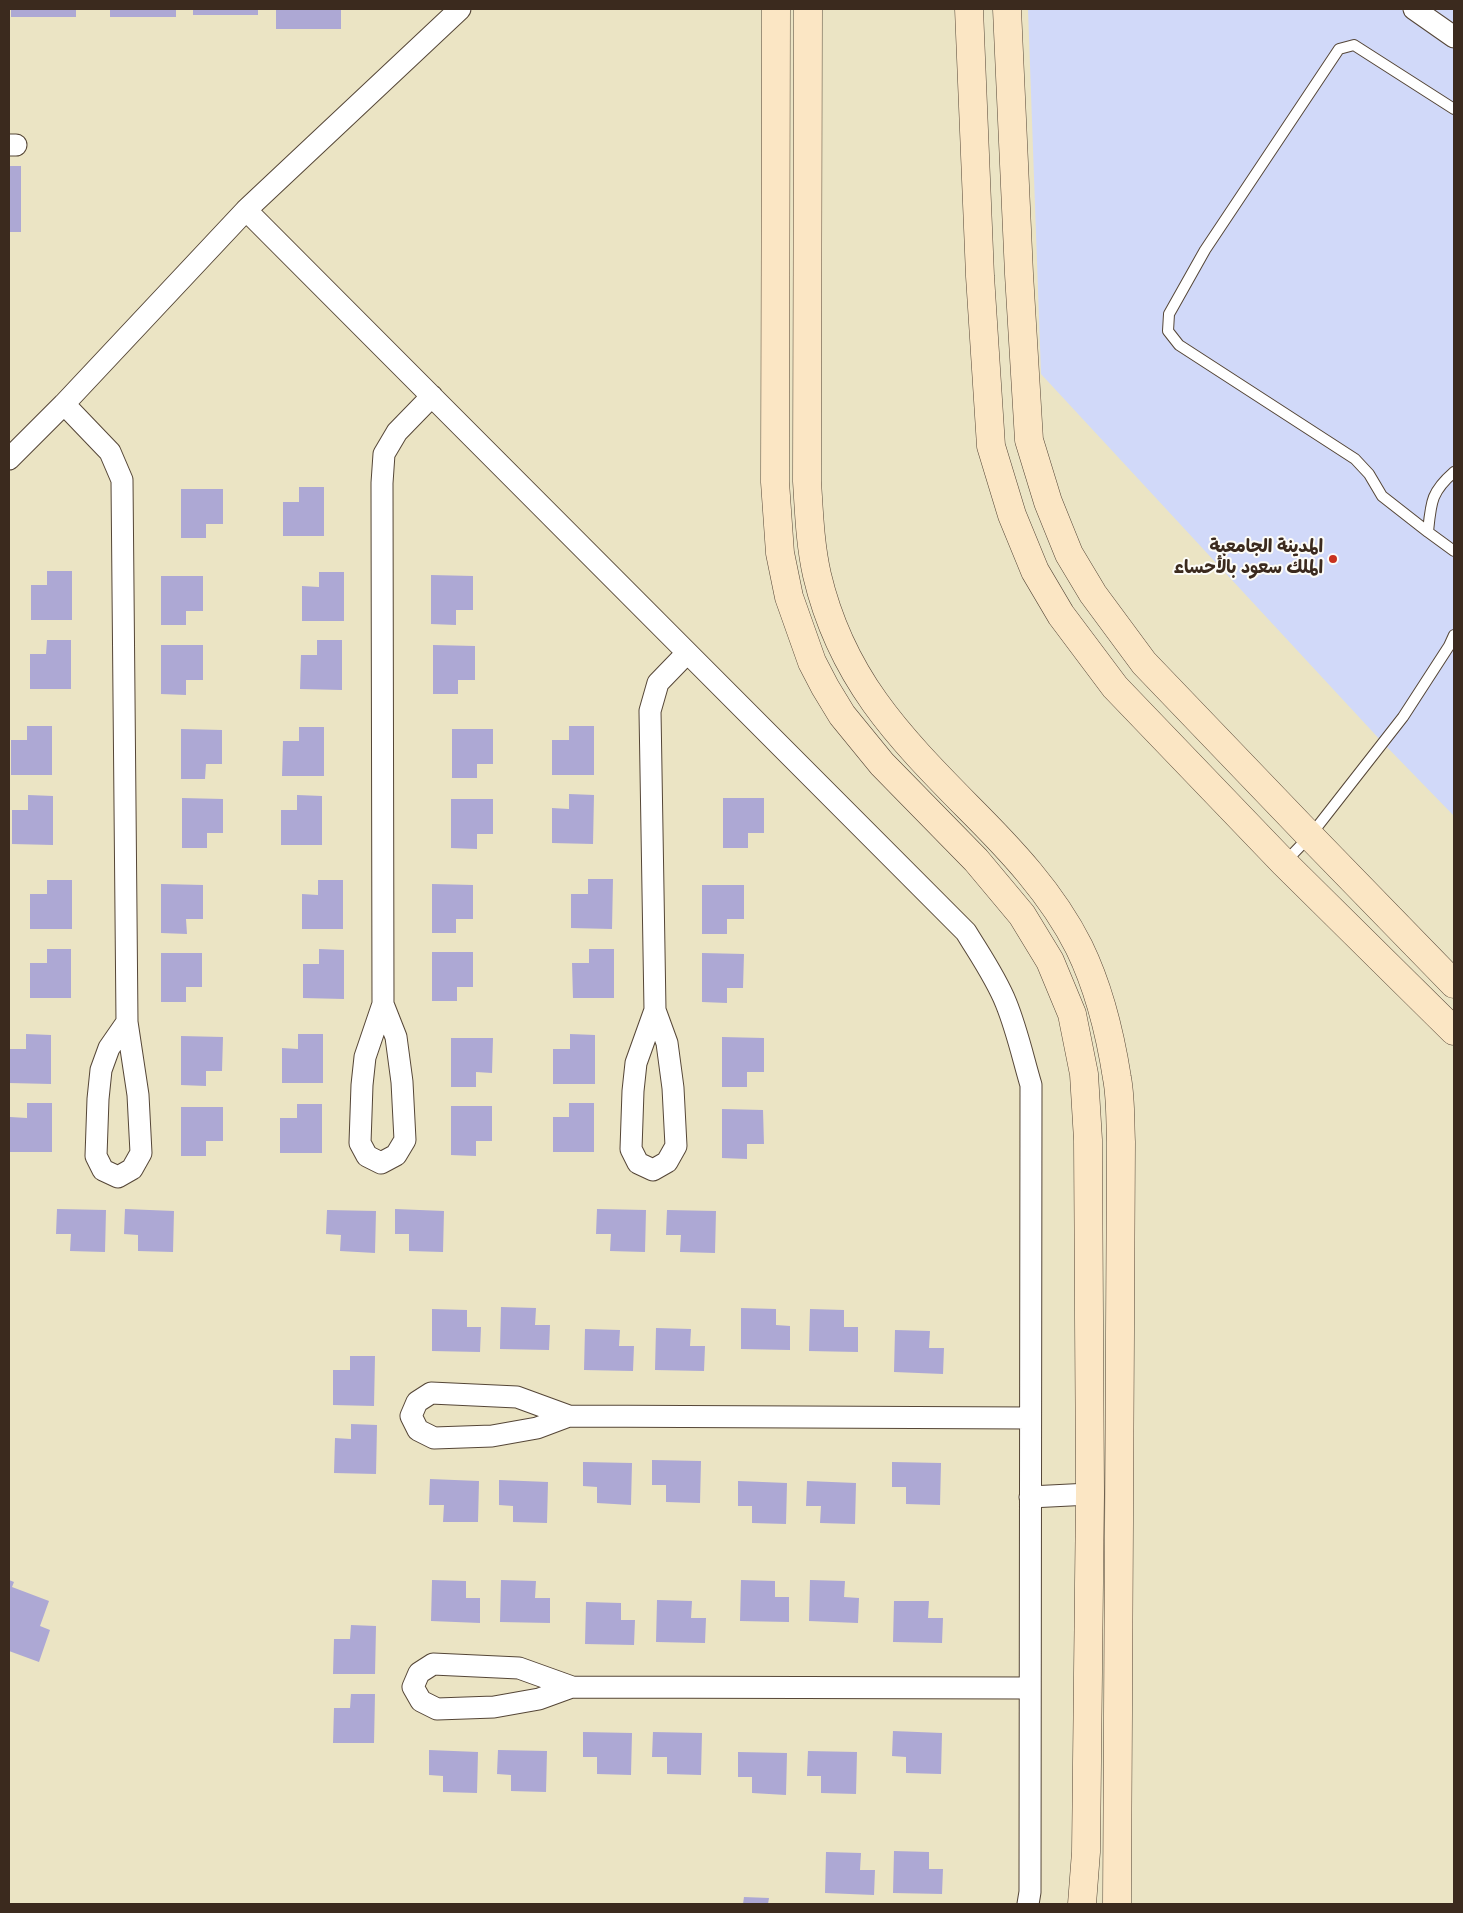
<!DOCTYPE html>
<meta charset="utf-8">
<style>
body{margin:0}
#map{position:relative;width:1463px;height:1913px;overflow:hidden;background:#ebe4c4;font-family:"Indie Flower",sans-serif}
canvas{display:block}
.frame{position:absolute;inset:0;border:10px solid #3b2a1e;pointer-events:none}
</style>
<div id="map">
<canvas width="1463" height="1913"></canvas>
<div class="frame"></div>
</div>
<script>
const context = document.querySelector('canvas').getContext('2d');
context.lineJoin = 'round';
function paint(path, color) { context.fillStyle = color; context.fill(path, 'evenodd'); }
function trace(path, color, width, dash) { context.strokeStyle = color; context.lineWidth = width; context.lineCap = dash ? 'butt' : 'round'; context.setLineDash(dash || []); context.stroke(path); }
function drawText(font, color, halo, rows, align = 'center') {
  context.font = font + ' "Indie Flower","Playpen Sans Arabic",sans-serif'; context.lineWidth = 4; context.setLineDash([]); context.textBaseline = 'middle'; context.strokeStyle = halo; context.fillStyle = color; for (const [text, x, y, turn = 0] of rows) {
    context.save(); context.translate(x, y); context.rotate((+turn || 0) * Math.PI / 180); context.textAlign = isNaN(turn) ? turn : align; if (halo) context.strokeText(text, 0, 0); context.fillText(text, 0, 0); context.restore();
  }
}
paint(new Path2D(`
 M1028,9H1454V816L1383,743L1041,374Z`), '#d1d9f9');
paint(new Path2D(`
 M11,9H76V17H11Z
 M110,9H176V17H110Z
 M193,9H258V15H193Z
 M276,9H341V29H276Z
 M9,166H21V232H9Z
 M299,487H324V536H283V502H299Z
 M181,489H223V524H206V538H181Z
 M47,571H72V620H31V585H47Z
 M319,572H344V621H302V586L319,587Z
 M431,575L473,576V610H456V625L431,624Z
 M161,576H203V611H186V625H161Z
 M47,640H71V689H30V654H46Z
 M317,640H342V690L300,689L301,655H317Z
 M161,645H203V680H186V695L161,694Z
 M433,645L475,646V680H458V694H433Z
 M27,726H52V775H11V740H27Z
 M569,726H594V775H552V740H569Z
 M299,727H324V776H282L283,741H299Z
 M181,729L222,730V764H206L205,779H181Z
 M452,729H493V764H477V778H452Z
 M569,794L594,795L593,844L552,843V808L569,809Z
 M28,795L53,796V845L12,844V810H28Z
 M297,795L322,796V845H281V810H297Z
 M182,798L223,799V833H207V848H182Z
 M723,798H764V833H748V848H723Z
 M451,799H493V834H477V849L451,848Z
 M588,879H613L612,929L571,928V894H588Z
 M47,880H72V929H30V894H47Z
 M318,880H343V929H302V894L318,895Z
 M161,884L203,885V919H186L187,934L161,933Z
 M432,884L473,885V919H456V933H432Z
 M702,885H744V919H727V934H702Z
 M47,949H71V998H30V963H47Z
 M319,949L344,950V999L303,998V964H319Z
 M589,949H614V998H573L572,963H589Z
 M432,952H473V987H457V1001H432Z
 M161,953H202V987H186V1002H161Z
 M702,953L744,954L743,988H727V1003L702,1002Z
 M26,1034L51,1035V1084L9,1083V1049H26Z
 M298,1034H323V1083H282V1048L298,1049Z
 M570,1034L595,1035V1084H553V1049H570Z
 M181,1036L223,1037L222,1071H206V1086L181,1085Z
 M722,1037L764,1038V1072H747V1087H722Z
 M451,1038H493L492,1073L476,1072V1087H451Z
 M27,1103H52V1152H10V1117L27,1118Z
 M569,1103H594V1152H553V1117H569Z
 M297,1104H322V1153H280V1118H297Z
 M451,1106H492V1141H476V1156L451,1155Z
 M181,1107H223V1141H206V1156H181Z
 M722,1109L763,1110L764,1144H747V1159L722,1158Z
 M57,1209L106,1210L105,1252L70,1251L71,1234H56Z
 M125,1209L174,1211L173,1252L138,1251V1235L124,1234Z
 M395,1209L444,1211L443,1252L409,1251V1234H395Z
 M597,1209L646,1210L645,1252L610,1251L611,1234H596Z
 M327,1210L376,1211L375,1253L340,1251L341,1235L326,1234Z
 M667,1210L716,1211L715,1253L680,1252L681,1235H666Z
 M501,1307L536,1308L535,1325H550L549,1350L500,1349Z
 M741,1308L776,1309V1325L790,1326V1350L741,1349Z
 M432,1309L467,1310V1327H481L480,1352L432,1351Z
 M810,1309L844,1310V1327H858V1352L809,1351Z
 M656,1328L691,1329L690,1346H705L704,1371L655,1370Z
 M585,1329L620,1330L619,1346H634L633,1371L584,1370Z
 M895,1330L930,1331L929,1348H944L943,1374L894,1372Z
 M350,1356H375L374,1406L333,1405V1370H350Z
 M351,1424L377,1425L376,1474L334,1473L335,1438L351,1439Z
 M652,1460L701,1461L700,1503L666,1502V1485H652Z
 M583,1462L632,1463L631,1505L597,1503V1487L583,1486Z
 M892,1462L941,1463L940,1505L906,1504V1487H892Z
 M430,1479L479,1481L478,1522H443L444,1505H429Z
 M499,1480L548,1482L547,1523L513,1522V1506L499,1505Z
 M738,1481L787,1483L786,1524L752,1523V1506H738Z
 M807,1481L856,1483L855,1524L820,1523L821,1506H806Z
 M9,1580L14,1582L12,1587L49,1601L40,1626L50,1630L39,1662L9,1651Z
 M432,1580L466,1581V1598H480V1623L431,1621Z
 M501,1580L536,1581L535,1598H550V1623L500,1622Z
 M741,1580L775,1581V1597H789V1622L740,1621Z
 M810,1580L845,1581L844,1597L859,1598L858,1623L809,1621Z
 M657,1600L692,1601L691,1618H706L705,1643L656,1642Z
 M894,1601H929L928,1618H943L942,1643L893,1642Z
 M586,1602L621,1603V1620H635L634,1645L585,1644Z
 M351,1625L376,1626L375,1674H333L334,1639H350Z
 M351,1694H375L374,1743H333L334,1708H350Z
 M893,1731L942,1733L941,1774L906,1773V1757L892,1756Z
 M583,1732L632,1733L631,1775L597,1774V1757H583Z
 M653,1732L702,1733L701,1775L667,1774V1757H652Z
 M429,1750L478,1752L477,1793L443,1792V1776L429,1775Z
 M498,1750L547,1751L546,1792L511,1791V1775L497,1774Z
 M808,1751L857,1752L856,1794L821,1793V1776H807Z
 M738,1752L787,1753L786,1795L752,1793V1777H738Z
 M894,1851L929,1852V1869H943L942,1894L893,1893Z
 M826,1852L861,1853L860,1870H875L874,1895L825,1893Z
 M744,1897L769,1898L768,1904H743Z`), '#ada8d4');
const service = new Path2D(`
 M1454,472C1431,492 1431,502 1428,532L1454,551
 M1428,532L1382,496L1369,474L1355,459L1179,345L1168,331L1169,314L1205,250L1339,49L1354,45L1454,109
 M1285,862L1310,836L1403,717L1449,646L1454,635`);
const minor = new Path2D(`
 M1414,9L1454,37
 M9,145H16
 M246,210L966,932C980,955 996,978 1006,1003C1017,1030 1023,1058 1031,1085L1030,1892L1028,1904
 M64,404L110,452L122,480L127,1022L138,1095L141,1153L132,1169L118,1177L103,1170L96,1156L98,1099L101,1070L109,1048L127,1022
 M9,459L64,404L246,210L460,9
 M383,1004L396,1037L402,1082L405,1140L396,1155L381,1163L367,1156L360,1143L362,1085L365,1057L383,1004L382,483L384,454L397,432L432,396
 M655,1010L636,1063L633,1091L631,1149L638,1163L653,1170L667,1162L676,1146L673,1088L667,1043L655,1010L650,711L658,683L687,653
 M569,1416L537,1428L492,1436L434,1438L418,1430L411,1416L417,1402L431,1393L517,1397L569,1416L1030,1418
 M1030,1497L1090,1494
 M572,1687L539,1699L494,1707L437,1709L421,1701L413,1687L419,1673L433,1664L519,1668L572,1687L1030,1688`);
const secondary = new Path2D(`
 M776,9L775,482L780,553L789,597L812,662L825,687L842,715L882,764L976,860L1022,915L1050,961L1072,1014L1084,1074L1088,1140L1090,1494L1086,1852L1082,1904
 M808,9L807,481C809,512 810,544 817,575C841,677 897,735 968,807C1010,849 1052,893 1079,947C1099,988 1110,1033 1117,1078C1121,1099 1120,1121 1121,1142L1117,1904
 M969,9L980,276L991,446L1012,515L1035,571L1061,615L1115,687L1284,863L1454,1031
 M1007,9L1019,274L1029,440L1048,502L1069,554L1093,594L1144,663L1310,836L1454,984`);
trace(service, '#554637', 12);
trace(minor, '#554637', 23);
trace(secondary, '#554637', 29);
trace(service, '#fff', 10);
trace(minor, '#fff', 21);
trace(secondary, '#fbe6c4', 28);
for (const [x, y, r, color] of [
 [1333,559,5,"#c8321e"]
]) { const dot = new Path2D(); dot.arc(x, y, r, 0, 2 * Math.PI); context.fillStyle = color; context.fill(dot); trace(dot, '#fdfcf7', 2); }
drawText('bold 18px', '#3b2a1e', '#fdfcf7', [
 ["المدينة الجامعية",1323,549],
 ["الملك سعود بالأحساء",1323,570]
], 'right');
</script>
